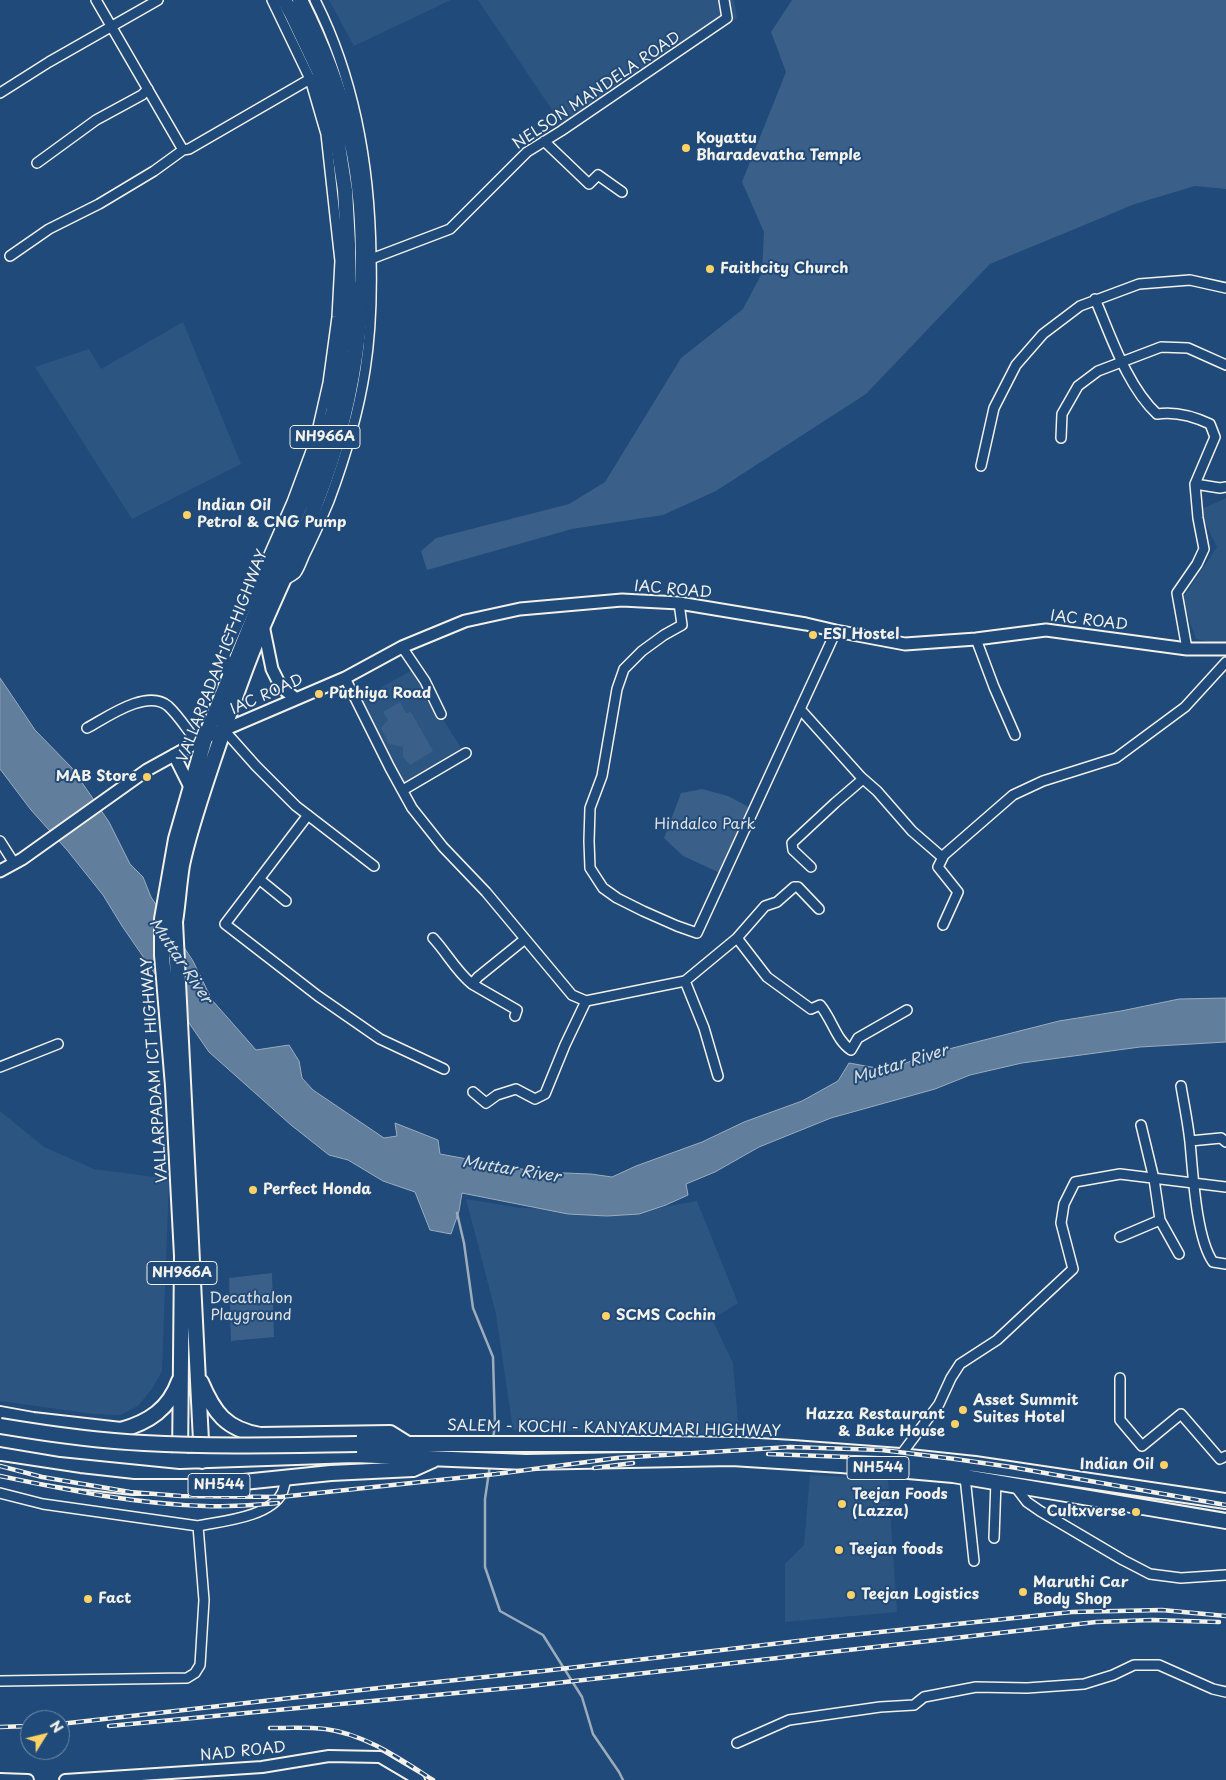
<!DOCTYPE html>
<style>
body{margin:0}
#map{position:relative;width:1226px;height:1780px;overflow:hidden;background:#1f4a7a;font-family:"Playpen Sans",sans-serif}
canvas{display:block}
.north{position:absolute;left:20px;top:1710px;width:50px;height:50px;box-sizing:border-box;background:#1f4a7a;border:1px solid #748da6;border-radius:50%;rotate:54deg;font-size:14px;font-weight:700;line-height:20px;text-align:center;color:#f4f1e8}
.north::after{content:'';display:block;margin:auto;width:18px;height:22px;background:#ffd166;clip-path:polygon(50% 0,100% 100%,50% 72%,0 100%)}
</style>
<div id="map">
<canvas width="1226" height="1780"></canvas>
<div class="north">N</div>
</div>
<script>
const context = document.querySelector('canvas').getContext('2d');
context.lineJoin = 'round';
function paint(path, color) { context.fillStyle = color; context.fill(path, 'evenodd'); }
function trace(path, color, width, dash) { context.strokeStyle = color; context.lineWidth = width; context.lineCap = dash ? 'butt' : 'round'; context.setLineDash(dash || []); context.stroke(path); }
function drawText(font, color, halo, rows, align = 'center') {
  context.font = font + ' "Playpen Sans",sans-serif'; context.lineWidth = 4; context.setLineDash([]); context.textBaseline = 'middle'; context.strokeStyle = halo; context.fillStyle = color; for (const [text, x, y, turn = 0] of rows) {
    context.save(); context.translate(x, y); context.rotate((+turn || 0) * Math.PI / 180); context.textAlign = isNaN(turn) ? turn : align; if (halo) context.strokeText(text, 0, 0); context.fillText(text, 0, 0); context.restore();
  }
}
paint(new Path2D(`
 M329,0H451L354,46Z
 M478,0H734L737,18L565,129Z
 M183,322L241,464L132,519L35,367L89,349L101,369Z
 M1226,498V642L1220,644L1196,639L1182,599L1217,547L1199,510Z
 M412,670L463,751L403,786L359,700Z
 M0,1111L44,1147L94,1169L169,1179L162,1371L152,1389L138,1406L120,1415L94,1414L0,1401Z
 M466,1199L520,1208L647,1210L697,1201L738,1303L712,1319L733,1363L739,1434L513,1430L496,1314Z
 M810,1475L888,1479L897,1612L785,1622V1564L804,1545Z`), '#2d5581');
paint(new Path2D(`
 M792,0H1226V189L1195,186L1135,204L990,264L866,394L716,491L663,515L572,529L427,570L421,551L436,538L569,504L605,482L681,358L743,309L762,273L764,232L742,182L786,72L771,32Z
 M400,702L406,713L411,712L433,751L410,765L403,757V747L389,744L381,728L388,720L383,712Z
 M702,789L728,796L749,807L722,874L683,856L664,838L681,793Z
 M272,1273L274,1337L231,1341L229,1278Z`), '#3a5f88');
const water = new Path2D(`
 M0,678L35,730L72,768L109,822L130,864L143,877L151,897L193,961L212,1000L256,1050L289,1045L299,1061L302,1078L313,1090L384,1138L397,1136L395,1123L438,1140L440,1154L538,1172L591,1174L612,1177L636,1166L702,1142L744,1122L802,1101L838,1081L849,1063L888,1070L929,1054L1059,1021L1121,1011L1179,999L1226,998V1042L1140,1047L1022,1063L970,1075L935,1089L831,1118L759,1147L715,1172L686,1184L688,1195L666,1205L639,1214L607,1216L568,1214L462,1193L459,1211L451,1234L430,1230L415,1192L383,1181L348,1160L329,1155L291,1125L209,1052L122,926L103,895L67,850L31,810L0,769Z`);
paint(water, '#627e9d');
trace(water, '#9cacbb', 1);
trace(new Path2D(`
 M457,1213L464,1243L473,1308L493,1357L495,1425L493,1439
 M490,1465L485,1499V1567L500,1611L543,1635L582,1697L593,1734L619,1772L623,1780`), '#9cacbb', 2.5);
const minor = new Path2D(`
 M96,0L183,150
 M0,93L49,62L158,0
 M544,141L589,184L598,175L622,192
 M37,163L96,120L142,95L148,89
 M10,256L49,229L99,204L154,171L183,150L189,149L310,79
 M371,259L450,229L527,152L561,131L727,18L724,0
 M1095,299C1111,336 1127,386 1157,414C1176,411 1193,416 1210,424L1215,437L1195,484L1198,518L1204,549L1197,564L1177,593L1187,649
 M1061,438L1062,414L1078,386L1098,371L1161,347L1188,348L1226,365
 M981,466L994,408L1016,365L1043,334L1080,306L1139,284L1190,280L1226,288
 M1195,484L1220,488L1226,487
 M283,581C287,579 293,576 296,573C299,569 302,561 304,556C313,538 321,520 329,501C345,458 358,415 365,370C371,332 372,295 371,257C370,169 355,79 315,0
 M679,603L682,625L664,635L642,651L624,669L617,689L602,776L590,808L589,841L590,868L603,888L617,898L643,911L677,926L697,933L836,631
 M976,639L994,687L1015,735
 M402,647L425,681L441,714
 M228,676L225,655L292,502L315,440L328,383L337,317L340,261L326,134L310,79L272,0
 M345,678L390,768L412,808L443,847L486,892L572,995L586,1001L685,981L737,938L765,906L777,902L794,887H798L819,909
 M800,709L861,777L877,791L912,831L942,857
 M87,728C106,718 147,688 168,706C179,716 188,731 197,742
 M224,730L256,766L296,806L374,866
 M403,790L466,753
 M308,815L225,924L318,996L380,1039L444,1069
 M0,841L14,863
 M811,867L793,850L792,843L835,803L863,779
 M259,879L286,901
 M943,925L958,892L938,867L944,855L1013,795L1043,781L1116,758L1185,707L1226,662
 M433,938C447,953 456,971 472,984
 M737,938L767,977L811,1009L820,1005C832,1019 836,1040 851,1050L858,1038L907,1010
 M685,981L704,1028L718,1076
 M515,1016L517,1010L472,984L478,977L525,939
 M0,1067L58,1044
 M1181,1086C1184,1104 1188,1123 1190,1142C1193,1173 1196,1238 1213,1262L1226,1264
 M473,1092L486,1103L497,1095L516,1089L535,1099L545,1094L565,1045L586,1001
 M1141,1125L1154,1179L1160,1220L1179,1254
 M1190,1141L1221,1138L1226,1142
 M1120,1237L1160,1220
 M1120,1378V1420L1142,1446L1181,1414L1220,1459L1226,1456
 M900,1456L939,1404L951,1378L960,1364L997,1340L1073,1269L1061,1223L1064,1204L1075,1182L1120,1174L1226,1187
 M965,1477L974,1561
 M1014,1485L1027,1502L1040,1511L1123,1560L1150,1574L1181,1578L1226,1575
 M0,1493L43,1504L198,1526L204,1600L200,1665L195,1673L187,1678L0,1681
 M198,1526C222,1521 270,1517 282,1493C284,1489 285,1483 286,1478
 M994,1538L996,1481
 M737,1743L789,1720L880,1707L914,1705L924,1697L976,1687L1027,1688L1084,1684L1113,1675L1134,1665H1159L1213,1689L1226,1692`);
const tertiary = new Path2D(`
 M0,1779L28,1780
 M65,1780L262,1767L329,1756L380,1757L419,1780`);
const secondary = new Path2D(`
 M263,625L272,669L281,687L295,698
 M174,755L191,789
 M0,871L22,859L147,770L205,738L345,678L402,647L465,621L520,609L622,600L679,603L806,624L836,631L905,644L976,639L1046,630L1187,649H1226`);
const trunk = new Path2D(`
 M201,1382C214,1413 226,1429 260,1435L390,1433L406,1443
 M0,1414L33,1420L121,1430C149,1422 169,1409 179,1381
 M0,1439L61,1449L180,1461L354,1455L526,1462L732,1458L841,1465L953,1475L1226,1521
 M357,1444H654L741,1445L793,1448L900,1456L975,1464L1226,1501
 M180,1461L182,1256L173,1086L162,955V919L176,839L205,738L258,607L316,466L333,413L348,305V244L345,190L336,132L319,71L292,14L284,0
 M202,1461L175,922C178,903 179,883 182,865C189,831 203,791 214,758C228,717 242,675 259,635C280,585 305,535 323,484C362,377 376,238 348,126C337,82 320,40 300,0
 M0,1469L79,1481L133,1487H195L331,1473L413,1469L433,1460`);
trace(minor, '#f4f1e8', 12);
trace(tertiary, '#f4f1e8', 14);
trace(secondary, '#f4f1e8', 15);
trace(trunk, '#f4f1e8', 18);
trace(minor, '#1f4a7a', 9);
trace(tertiary, '#1f4a7a', 10);
trace(secondary, '#1f4a7a', 11);
trace(trunk, '#1f4a7a', 14);
const rail = new Path2D(`
 M768,1454L900,1459
 M0,1466L42,1477L130,1492L181,1496L280,1497L496,1474L617,1458L790,1447L882,1450L955,1459L1011,1467L1226,1505
 M594,1468L633,1463
 M0,1476C67,1490 136,1504 205,1506C229,1507 254,1505 278,1503
 M60,1724L379,1688L543,1671L832,1637L1072,1612L1162,1610L1226,1616
 M109,1726L530,1686L1096,1622L1152,1620L1219,1622
 M0,1727L30,1726
 M270,1728C288,1728 307,1727 325,1729C365,1734 400,1759 433,1780`);
trace(rail, '#f4f1e8', 4.5);
trace(rail, '#1f4a7a', 2.5, [8]);
const trunkBridge = new Path2D(`
 M0,1426C48,1434 95,1441 144,1443C215,1447 286,1445 357,1444`);
trace(trunkBridge, '#f4f1e8', 18, []);
trace(trunkBridge, '#1f4a7a', 14);
for (const [x, y, r, color] of [
 [686,148,5,"#ffd166"],
 [710,269,5,"#ffd166"],
 [187,515,5,"#ffd166"],
 [813,635,5,"#ffd166"],
 [319,694,5,"#ffd166"],
 [147,777,5,"#ffd166"],
 [253,1190,5,"#ffd166"],
 [606,1316,5,"#ffd166"],
 [963,1410,5,"#ffd166"],
 [955,1424,5,"#ffd166"],
 [1164,1465,5,"#ffd166"],
 [842,1504,5,"#ffd166"],
 [1136,1512,5,"#ffd166"],
 [839,1550,5,"#ffd166"],
 [1023,1592,5,"#ffd166"],
 [851,1595,5,"#ffd166"],
 [88,1599,5,"#ffd166"]
]) { const dot = new Path2D(); dot.arc(x, y, r, 0, 2 * Math.PI); context.fillStyle = color; context.fill(dot); trace(dot, '#1f4a7a', 2); }
for (const [x, y, w] of [
 [325,437,70],
 [182,1273,70],
 [878,1468,62],
 [219,1485,62]
]) { const box = new Path2D(); box.roundRect(x - w / 2, y - 11.5, w, 23, 4); context.fillStyle = '#1f4a7a'; context.fill(box); trace(box, '#f4f1e8', 1); }
drawText('bold 14px', '#f4f1e8', null, [
 ["NH966A",325,437],
 ["NH966A",182,1273],
 ["NH544",878,1468],
 ["NH544",219,1485]
]);
drawText('15px', '#f4f1e8', '#1f4a7a', [
 ["NELSON MANDELA ROAD",597,91,-34],
 ["IAC ROAD",673,590,5],
 ["IAC ROAD",1089,621,7],
 ["VALLARPADAM ICT HIGHWAY",223,656,-69],
 ["IAC ROAD",267,695,-24],
 ["VALLARPADAM ICT HIGHWAY",155,1070,-94],
 ["SALEM - KOCHI - KANYAKUMARI HIGHWAY",614,1429,1],
 ["NAD ROAD",243,1752,-6]
]);
drawText('bold 15px', '#f4f1e8', '#1f4a7a', [
 ["Koyattu",696,139],
 ["Bharadevatha Temple",696,156],
 ["Faithcity Church",720,269],
 ["Indian Oil",197,506],
 ["Petrol & CNG Pump",197,523],
 ["ESI Hostel",823,635],
 ["Puthiya Road",329,694],
 ["MAB Store",137,777,"right"],
 ["Perfect Honda",263,1190],
 ["SCMS Cochin",616,1316],
 ["Asset Summit",973,1401],
 ["Suites Hotel",973,1418],
 ["Hazza Restaurant",945,1415,"right"],
 ["& Bake House",945,1432,"right"],
 ["Indian Oil",1154,1465,"right"],
 ["Teejan Foods",852,1495],
 ["(Lazza)",852,1512],
 ["Cultxverse",1126,1512,"right"],
 ["Teejan foods",849,1550],
 ["Maruthi Car",1033,1583],
 ["Body Shop",1033,1600],
 ["Teejan Logistics",861,1595],
 ["Fact",98,1599]
], 'left');
drawText('15px', '#e1e2de', '#1f4a7a', [
 ["Hindalco Park",705,825],
 ["Decathalon",251,1299],
 ["Playground",251,1316]
]);
drawText('italic 16px', '#dee0dd', '#1f4a7a', [
 ["Muttar River",180,961,56],
 ["Muttar River",900,1065,-17],
 ["Muttar River",511,1170,9]
]);
</script>
